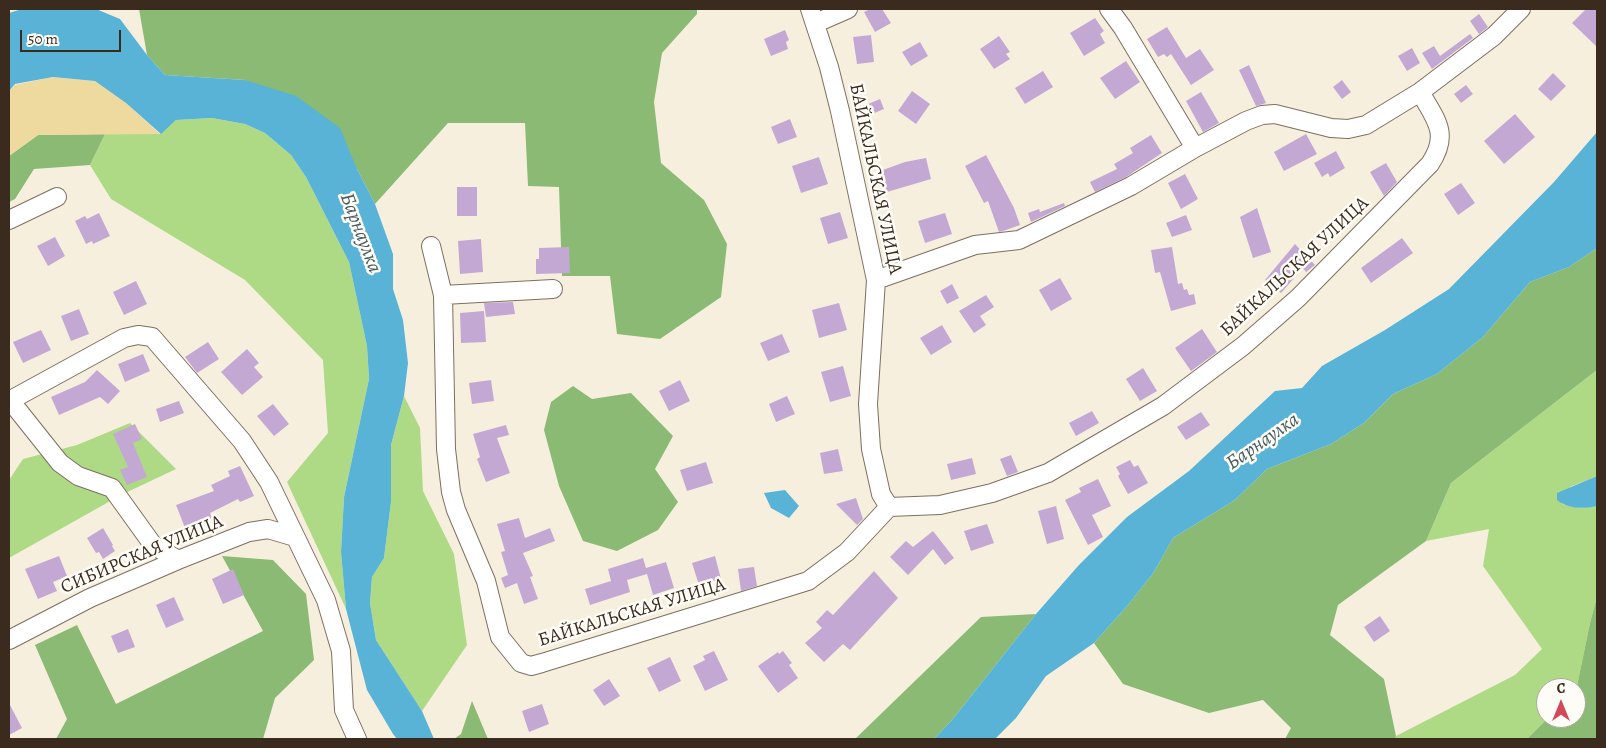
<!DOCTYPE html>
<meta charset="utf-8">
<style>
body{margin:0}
#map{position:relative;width:1606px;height:748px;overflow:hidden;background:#f7efde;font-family:Alegreya,serif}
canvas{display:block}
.frame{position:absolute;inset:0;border:10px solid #3b2a1e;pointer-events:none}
.north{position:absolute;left:1536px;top:678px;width:50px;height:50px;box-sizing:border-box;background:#fdfcf7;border:1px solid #afa8a0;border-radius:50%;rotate:0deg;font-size:14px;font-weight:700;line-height:20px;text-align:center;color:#3b2a1e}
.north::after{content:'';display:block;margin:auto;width:18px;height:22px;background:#d1495b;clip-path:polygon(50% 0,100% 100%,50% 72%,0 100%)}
.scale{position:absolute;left:20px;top:30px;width:101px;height:22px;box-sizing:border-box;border:2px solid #3b2a1e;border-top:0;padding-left:6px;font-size:15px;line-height:18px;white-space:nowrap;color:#3b2a1e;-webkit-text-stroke:4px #fdfcf7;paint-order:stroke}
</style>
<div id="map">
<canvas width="1606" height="748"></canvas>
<div class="frame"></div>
<div class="north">С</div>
<div class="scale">50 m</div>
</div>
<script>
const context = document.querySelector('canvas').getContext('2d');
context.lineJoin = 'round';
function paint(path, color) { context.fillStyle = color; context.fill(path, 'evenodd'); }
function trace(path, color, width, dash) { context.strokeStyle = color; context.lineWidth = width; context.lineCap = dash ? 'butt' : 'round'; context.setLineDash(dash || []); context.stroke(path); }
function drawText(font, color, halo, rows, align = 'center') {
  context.font = font + ' Alegreya,serif'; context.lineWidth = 5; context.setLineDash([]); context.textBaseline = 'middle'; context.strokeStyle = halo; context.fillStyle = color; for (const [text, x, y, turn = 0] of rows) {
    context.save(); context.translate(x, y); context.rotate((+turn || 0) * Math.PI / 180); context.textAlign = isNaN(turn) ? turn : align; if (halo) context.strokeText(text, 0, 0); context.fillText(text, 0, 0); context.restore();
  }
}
paint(new Path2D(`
 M212,118L245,124L265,133L291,155L306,177L349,262L367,346L369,379L344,497L341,552L346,609L287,482L328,433L323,360L245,280L111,199L90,165L105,134H160L176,120Z
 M1597,370V476L1570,487L1562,504L1580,508L1597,506V597L1590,623L1577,686L1575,688H1546V718H1548L1527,739H1395L1396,736L1515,675L1542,649L1483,566L1489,529L1426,541L1451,483Z
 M404,396L420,428L423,491L454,554L467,645L422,711L376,640L370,603L372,577L384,558L391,502V445Z
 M130,423L176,469L121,495L9,558V480L23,459L77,445Z`), '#aeda86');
paint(new Path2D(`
 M139,9H697V14L662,53L654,102L661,163L704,200L727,244L721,297L660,339L617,334L610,276H562L559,187L528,186L525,123H448L375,204L357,169L245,80L165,75L147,55Z
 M105,134L90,165L34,169L15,199L9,202V156L38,135Z
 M1597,248V370L1451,483L1426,541L1338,605L1330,635L1384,679L1396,736L1395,739H1285L1291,728L1263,700L1209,713L1123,684L1094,643L1128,605L1154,572L1173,538L1235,500L1267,469L1331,444L1364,423L1393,394L1437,374L1483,337L1530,282L1569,267Z
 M573,386L592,399L631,393L673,436L655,469L678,502L658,530L617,551L583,541L559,486L544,430L551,402Z
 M222,556L273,560L306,594L314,660L275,698L263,739H56L67,719L35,645L77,625L116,704L263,631Z
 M1597,597V739H1527L1548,718H1576L1575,688L1577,686L1590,623Z
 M1036,614L952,720L934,739H855L981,617Z
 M472,701L488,739H454L461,734Z`), '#8aba73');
paint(new Path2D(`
 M53,77L95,81L126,103L160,134L38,135L9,156V91L15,85Z`), '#eeda9e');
paint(new Path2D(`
 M22,9H96L120,19L147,55L165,75L245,80L296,96L340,128L357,169L375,204L393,254V289L403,320L408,363L404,396L391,445V502L384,558L372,577L370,603L376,640L422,711L434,739H397L393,734L367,690L346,609L341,552L344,497L369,379L367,346L349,262L306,177L291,155L265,133L245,124L212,118L176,120L161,134L126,103L95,81L53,77L15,84L9,91V13Z
 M1597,132V248L1569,267L1530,282L1483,337L1437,374L1393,394L1364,423L1331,444L1267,469L1235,500L1173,538L1154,572L1128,605L1094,643L1046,676L1016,718L995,739H934L952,720L1036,614L1078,566L1127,517L1189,471L1275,391L1302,388L1322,366L1385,330L1449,289L1554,182Z
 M1597,476V506C1584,509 1568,509 1557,500V493Z
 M785,490L799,506L789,518L771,508L764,493Z`), '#58b3d6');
paint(new Path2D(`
 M870,9H882L891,23L875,32L864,12Z
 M1586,9H1597V47L1572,23Z
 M1479,14L1488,27L1479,34L1470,21Z
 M1095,18L1104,31L1100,34L1105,43L1084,56L1070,33Z
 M1167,27L1186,58L1200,49L1214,70L1191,85L1171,54L1167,57L1164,54L1158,57L1147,39Z
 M785,30L789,40L786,42L788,49L771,56L764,39Z
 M1470,34L1473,38L1432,69L1422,53L1434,46L1440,56Z
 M871,35L874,62L857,64L853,37Z
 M999,36L1010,52L1006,54L1010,59L994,69L980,49Z
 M920,42L928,56L911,66L902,52Z
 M1412,48L1420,63L1407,71L1398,56Z
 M1126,61L1140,82L1115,99L1100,78Z
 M1249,65L1266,103L1263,104L1256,106L1239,70Z
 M1043,71L1053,87L1025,104L1015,88Z
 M1553,73L1566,86L1551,101L1538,89Z
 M1342,80L1351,92L1342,99L1333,87Z
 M1466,85L1473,94L1461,103L1454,94Z
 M912,91L930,104L916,124L898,111Z
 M1201,92L1219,123L1203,132L1186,101Z
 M880,99L884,109L865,117L861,107Z
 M1515,114L1535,137L1504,164L1484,141Z
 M790,119L797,137L778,144L771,127Z
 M1306,134L1317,154L1284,171L1274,152Z
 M1151,135L1162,153L1126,177L1095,192L1090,182L1117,169L1114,164L1133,153L1130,148Z
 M1336,151L1345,168L1330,177L1328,173L1322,177L1314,163Z
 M986,155L1014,208L1020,225L1003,231L999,232L988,201L984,203L965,166Z
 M819,157L828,184L801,193L792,166Z
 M926,158L931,179L887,192L880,171L905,162Z
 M1386,163L1397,182L1384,196L1370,172Z
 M1185,174L1198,199L1181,209L1168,183Z
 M1461,183L1475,203L1458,215L1444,194Z
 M457,187H477V216H457Z
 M1064,203L1065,206L1031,222L1028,213L1039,209L1040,212Z
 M1257,208L1271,252L1253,258L1240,217Z
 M840,212L848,238L828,244L820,218Z
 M99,213L110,236L93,244L92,241L86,244L75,221L85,216L87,219Z
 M945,213L952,234L925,243L918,221Z
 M1186,215L1192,230L1172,237L1166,223Z
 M55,237L65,256L48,266L37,246Z
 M1402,238L1413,253L1371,283L1361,268Z
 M481,239L483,272L460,274L458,241Z
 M1295,244L1315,265L1306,272L1303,268L1281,293L1265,280Z
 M569,247L570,273L536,274V259H539V248Z
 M1172,247L1178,284L1182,283L1184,290L1187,289L1189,295L1194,294L1196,304L1171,311L1160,272L1155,273L1151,250Z
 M1060,278L1072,299L1051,311L1039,290Z
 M136,281L147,304L124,315L113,292Z
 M952,284L959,298L947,304L940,291Z
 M986,295L994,307L980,316L986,325L974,333L959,311Z
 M513,302L515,314L486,317L484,303Z
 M839,303L847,330L819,338L812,310Z
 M79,309L89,334L71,341L61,316Z
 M484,311L486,342L461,343L460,313Z
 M942,325L952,342L931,355L920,338Z
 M1202,329L1217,352L1191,371L1175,348Z
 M41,330L51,350L23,363L13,342Z
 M782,334L790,352L768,361L760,343Z
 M208,342L219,359L197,373L185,357Z
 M247,349L259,363L254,367L263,377L242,395L221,372Z
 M143,354L150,371L125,382L118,364Z
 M843,366L851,396L830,402L821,372Z
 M1143,368L1157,391L1140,401L1126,379Z
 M97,370L120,391L108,404L100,397L59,415L51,397L85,382Z
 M491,380L494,401L472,404L469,383Z
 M680,380L690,401L669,411L659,391Z
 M787,396L795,414L776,422L769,404Z
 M179,401L184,413L160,422L156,409Z
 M273,404L289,424L274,436L257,416Z
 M1092,411L1099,423L1076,436L1069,423Z
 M1201,412L1210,425L1186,440L1177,427Z
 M135,424L142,439L133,443L147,477L127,485L120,470L128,467L113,434Z
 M506,425L509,435L497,438L510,473L486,482L477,459L480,457L473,434Z
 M838,449L843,471L824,474L820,453Z
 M1011,455L1018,472L1007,476L1000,459Z
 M972,458L976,474L951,480L947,464Z
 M1130,460L1134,467L1138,465L1148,483L1128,494L1118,476L1120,474L1116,467Z
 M706,462L713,483L687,491L680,470Z
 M240,466L254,496L240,502L238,499L210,513L212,518L196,524L198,528L187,533L176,505L214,491L211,485L230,476L228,471Z
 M1098,479L1111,506L1092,515L1103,537L1088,545L1065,500L1081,492L1079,488Z
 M856,498L863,519L857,525L836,504Z
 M1056,506L1064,539L1047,544L1038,511Z
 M519,518L525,538L550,528L555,541L523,553L533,576L530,577L538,599L524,604L517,583L505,588L501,578L508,575L501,552L505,551L497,524Z
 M987,524L994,543L971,551L964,531Z
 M103,528L113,545L112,546L115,551L103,559L99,552L96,553L87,538Z
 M933,531L954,558L945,565L933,549L908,575L890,557L906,541L913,547Z
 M59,556L67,576L53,582L57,591L38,599L25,569Z
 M715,556L721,579L699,585L692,563Z
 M643,558L646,568L666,562L674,588L653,595L647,574L627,580L630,592L590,605L585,589L611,581L608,569Z
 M754,567L757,586L741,591L738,569Z
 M233,569L244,595L223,604L212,579Z
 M874,571L898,598L850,650L843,644L824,662L805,643L822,628L816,622L827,610L833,615Z
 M174,597L184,620L166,628L156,605Z
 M1380,616L1390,631L1374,642L1364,627Z
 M128,629L135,647L118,653L111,636Z
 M714,651L728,680L705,691L693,666L705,660L703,656Z
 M783,651L792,663L789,665L798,678L778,693L758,666L778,652L779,654Z
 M670,657L681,681L659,692L647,668Z
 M609,679L620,696L604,706L593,690Z
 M9,703L22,728L9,735Z
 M542,704L549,724L529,732L522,711Z`), '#c4a8d4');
const minor = new Path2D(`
 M810,9L829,67L840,111L876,280L868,404L871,449L881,494L889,507L940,505L992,493L1048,473L1163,406L1243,346L1298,298L1430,164C1450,134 1436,120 1420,92
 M1109,9L1123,28L1195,148
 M816,23L848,9
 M9,220L57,197
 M431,246L443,295L446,449L451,492L456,510L486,581L500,637L521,663L531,666L542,663L808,581L847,552L889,507
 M876,280L975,245L1019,240L1131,186L1195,148L1246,121L1262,115L1275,114L1331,128L1348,129L1366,125L1420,92L1494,36L1521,9
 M443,295L553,289
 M9,399L60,463L78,476L112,488L153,545L178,560
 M9,401L124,338L138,335L152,337L242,441L269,482L326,600L341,651L344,710L357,739
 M9,640L90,598L178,560L249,532L268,529L295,537`);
trace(minor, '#7d6f61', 20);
trace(minor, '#fff', 18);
drawText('19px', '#3b2a1e', '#fdfcf7', [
 ["БАЙКАЛЬСКАЯ УЛИЦА",875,179,78],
 ["БАЙКАЛЬСКАЯ УЛИЦА",1295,267,-43],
 ["СИБИРСКАЯ УЛИЦА",142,555,-23],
 ["БАЙКАЛЬСКАЯ УЛИЦА",632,613,-17]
]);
drawText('italic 20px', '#455a5e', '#fdfcf7', [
 ["Барнаулка",360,233,69],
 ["Барнаулка",1263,442,-35]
]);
</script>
